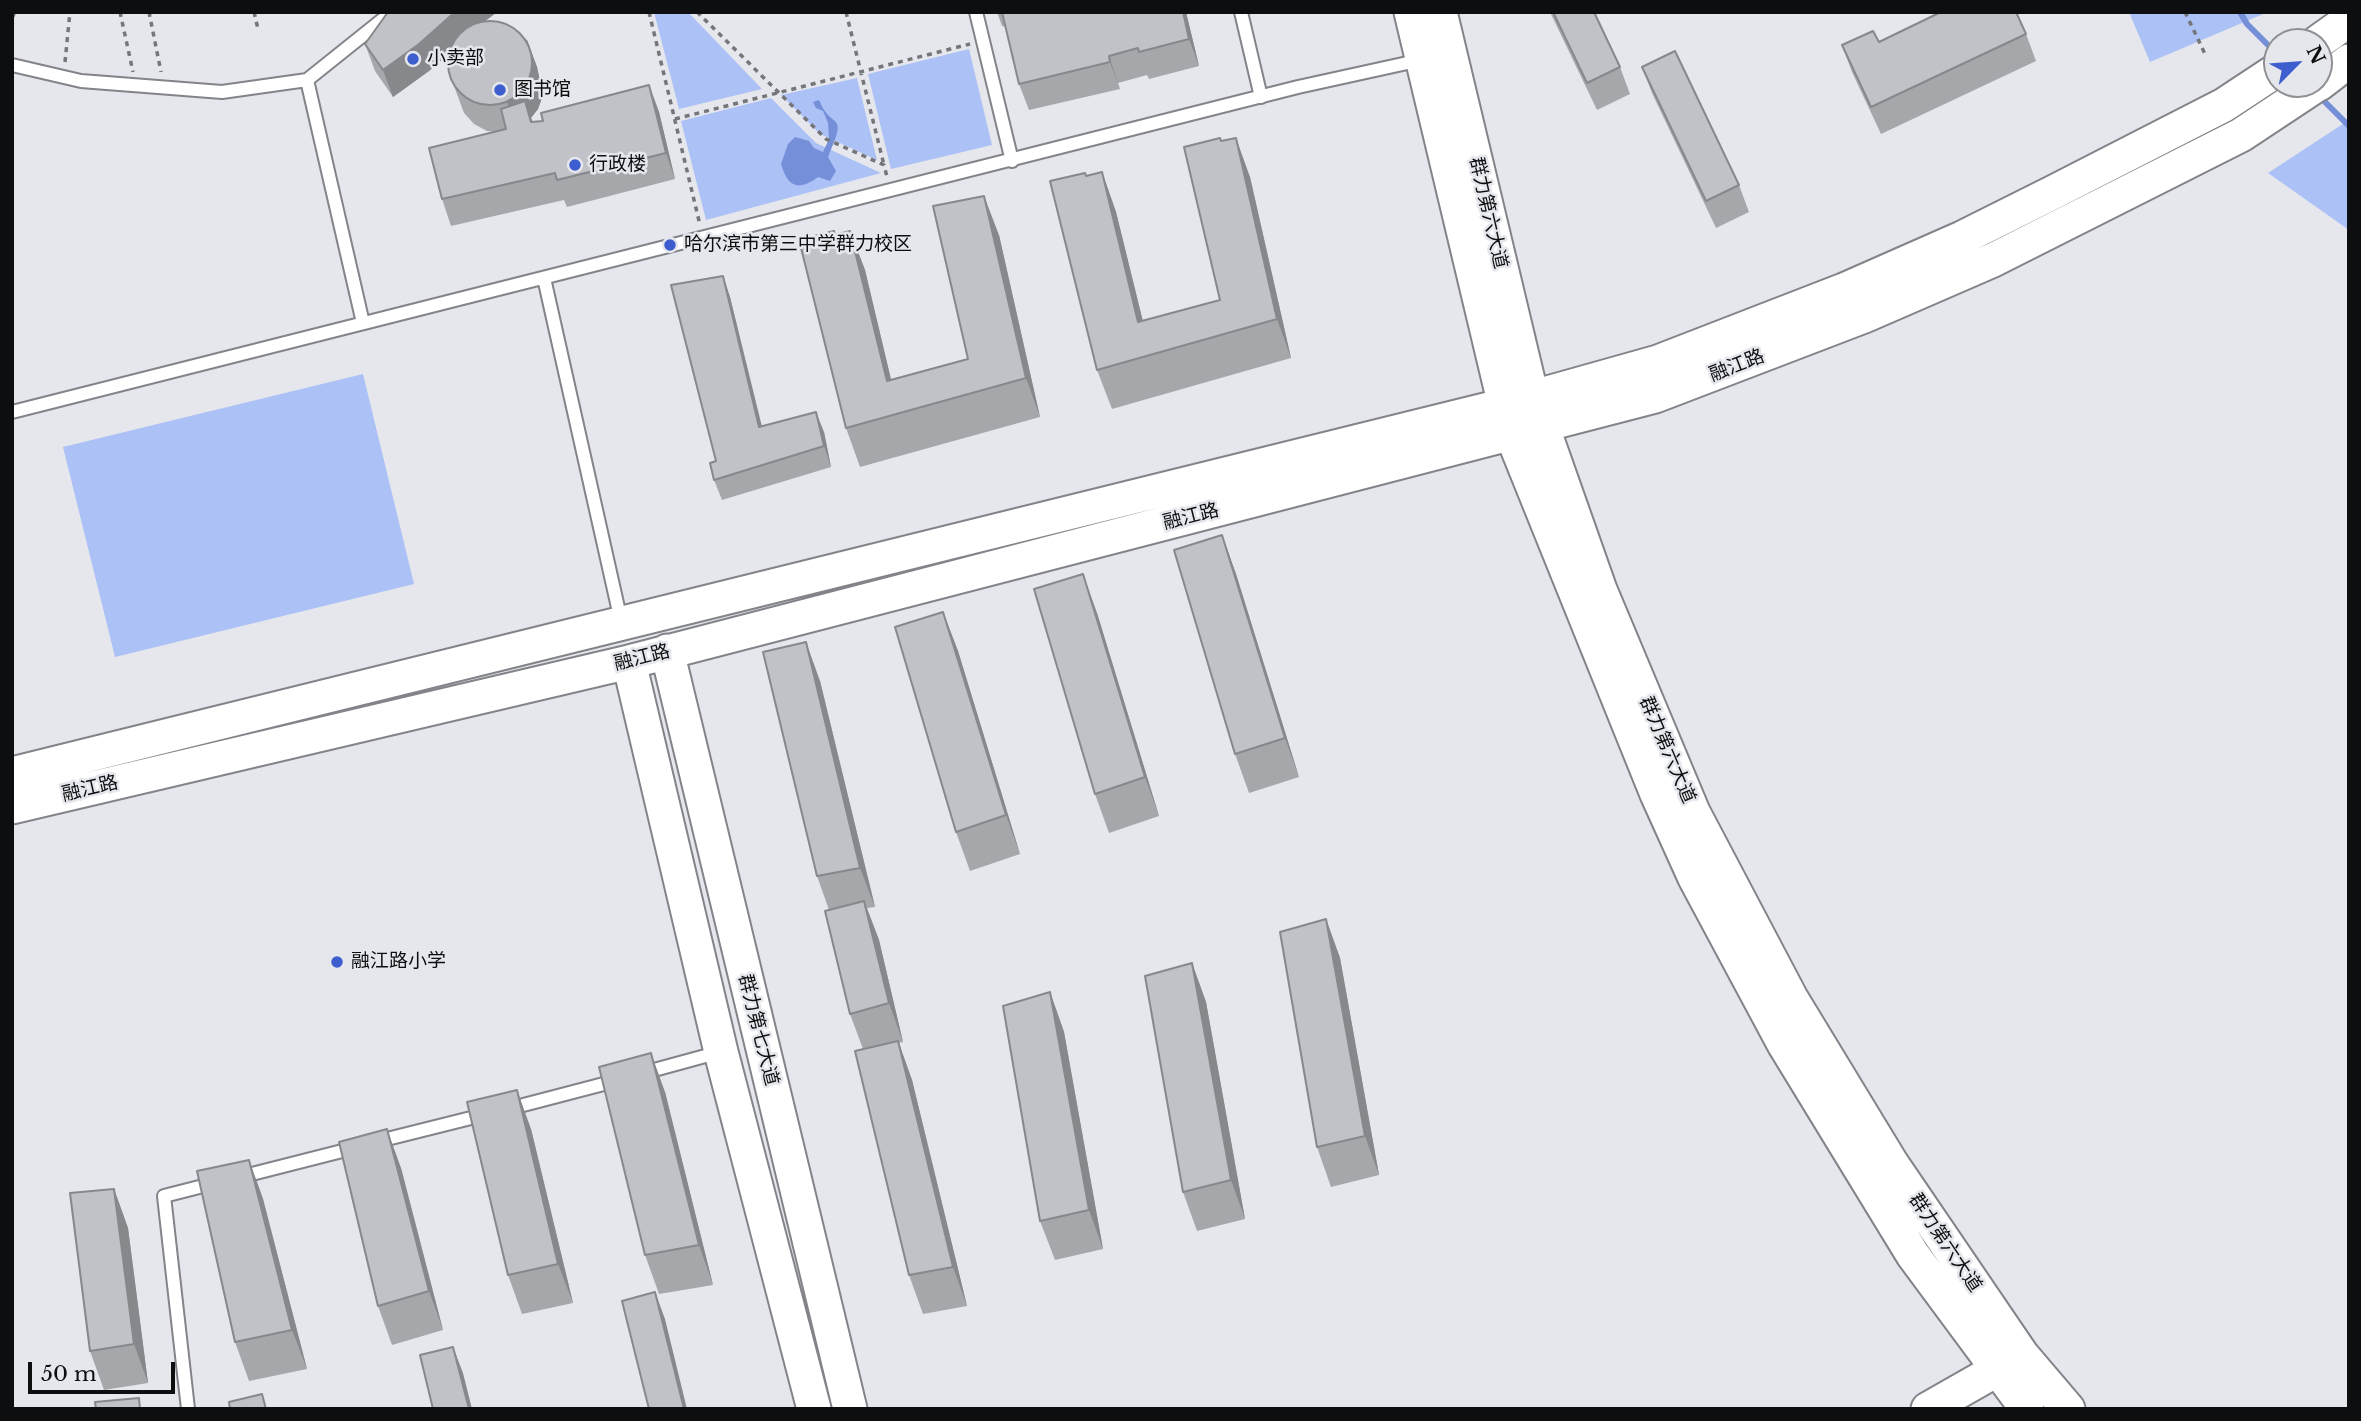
<!DOCTYPE html>
<meta charset="utf-8">
<style>
body{margin:0}
#map{position:relative;width:2361px;height:1421px;overflow:hidden;background:#e5e7ed;font-family:"Libre Baskerville",serif}
canvas{display:block}
.frame{position:absolute;inset:0;border:14px solid #0d0e0f;pointer-events:none}
.north{position:absolute;left:2263px;top:28px;width:70px;height:70px;box-sizing:border-box;background:#e5e7ed;border:2px solid #8f9094;border-radius:50%;rotate:65deg;font-size:19px;font-weight:700;line-height:28px;text-align:center;color:#0d0e0f}
.north::after{content:'';display:block;margin:auto;width:24px;height:32px;background:#3e5dcf;clip-path:polygon(50% 0,100% 100%,50% 72%,0 100%)}
.scale{position:absolute;left:28px;top:1362px;width:147px;height:32px;box-sizing:border-box;border:4px solid #0d0e0f;border-top:0;padding-left:9px;font-size:21px;line-height:24px;white-space:nowrap;color:#0d0e0f;-webkit-text-stroke:5px #e5e7ed;paint-order:stroke}
</style>
<div id="map">
<canvas width="2361" height="1421"></canvas>
<div class="frame"></div>
<div class="north">N</div>
<div class="scale">50 m</div>
</div>
<script>
const context = document.querySelector('canvas').getContext('2d');
context.lineJoin = 'round';
function paint(path, color) { context.fillStyle = color; context.fill(path, 'evenodd'); }
function trace(path, color, width, dash) { context.strokeStyle = color; context.lineWidth = width; context.lineCap = dash ? 'butt' : 'round'; context.setLineDash(dash || []); context.stroke(path); }
function drawText(font, color, halo, rows, align = 'center') {
  context.font = font + ' "Libre Baskerville","Noto Sans SC",serif'; context.lineWidth = 5; context.setLineDash([]); context.textBaseline = 'middle'; context.strokeStyle = halo; context.fillStyle = color; for (const [text, x, y, turn = 0] of rows) {
    context.save(); context.translate(x, y); context.rotate((+turn || 0) * Math.PI / 180); context.textAlign = isNaN(turn) ? turn : align; if (halo) context.strokeText(text, 0, 0); context.fillText(text, 0, 0); context.restore();
  }
}
paint(new Path2D(`
 M654,12H688L762,89L679,109Z
 M2129,12H2268L2150,62Z
 M969,49L992,145L891,169L868,74Z
 M857,78L877,160L820,134L781,95Z
 M771,98L816,143L881,173L706,220L681,121Z
 M2349,120V230L2268,173Z
 M363,374L414,584L115,657L63,447Z`), '#acc1f6');
paint(new Path2D(`
 M819,100C832,132 849,109 828,157L836,171L830,181L818,177C799,191 788,188 781,164L788,144L795,137L809,141L814,148L823,152L829,139L828,123L823,111L816,108L813,102Z`), '#7590d9');
trace(new Path2D(`
 M2240,12L2247,24L2277,54
 M2318,95L2349,126`), '#7590d9', 6);
const lane = new Path2D(`
 M976,12L1012,161
 M1241,12L1261,97
 M12,65L81,81L222,92L307,80L392,12
 M307,80L363,323
 M544,278L621,621
 M12,412L1298,87L1421,60
 M643,1073L720,1052
 M508,1109L619,1080
 M375,1142L487,1114
 M240,1177L358,1147
 M188,1409L164,1196L215,1183`);
const secondary = new Path2D(`
 M1411,12L1512,435L1657,794L1695,878L1784,1044L1913,1255L2027,1409
 M1440,12L1532,397L1600,590L1693,812L1791,998L1892,1164L2022,1355L2068,1409
 M2318,42L2349,20
 M2319,84L2349,61
 M667,651L850,1409
 M629,662L721,1052L814,1409
 M12,774L1505,405L1658,362L1844,290L1962,238L2052,193L2224,105L2277,70
 M12,807L629,662L1655,396L1864,316L1993,260L2241,135L2318,84
 M1928,1409L2014,1360`);
trace(lane, '#828489', 16);
trace(secondary, '#828489', 37);
trace(new Path2D(`
 M120,12L133,72
 M149,12L161,72
 M254,12L258,29
 M649,12L700,225
 M697,12L826,139L884,165L887,177
 M846,12L884,165
 M2185,12L2205,54
 M12,18L15,12
 M65,62L70,12
 M675,119L970,44`), '#75767a', 3.5, [5, 5]);
trace(lane, '#fff', 12);
trace(secondary, '#fff', 33);
paint(new Path2D(`
 M388,12H497L484,22L527,40L537,67L543,95L538,109L531,118L533,122L543,121L649,85L659,112L675,179L567,207L564,200L451,226L442,199L496,132L487,131L474,124L464,113L454,86L450,52L429,71L393,97L375,71L365,44Z
 M997,12H1186L1199,66L1149,79L1147,75L1118,83L1120,89L1029,110L1019,84L1006,27L1002,26Z
 M1550,12H1594L1620,67L1630,94L1597,110Z
 M2026,34L2036,61L1881,134L1852,72L1842,45L1879,42Z
 M1642,67L1739,185L1749,212L1716,228L1652,93Z
 M1221,141L1250,177L1291,358L1112,409L1097,370L1086,176L1102,172L1116,212L1143,321L1220,300Z
 M850,231L865,270L891,380L968,359L999,235L1040,417L860,467L846,428Z
 M723,276L730,297L761,426L824,432L831,467L722,500L714,480L716,461Z
 M1222,535L1236,574L1299,777L1249,793L1235,754Z
 M943,612L958,651L1020,854L970,871L956,832Z
 M1097,613L1159,816L1109,833L1095,794Z
 M820,681L875,907L867,908L879,940L903,1042L899,1043L912,1080L967,1306L923,1314L909,1275L863,1049L850,1014L829,910L817,876Z
 M1326,919L1340,958L1379,1175L1331,1187L1317,1147Z
 M1192,963L1206,1002L1245,1219L1197,1231L1183,1192Z
 M1050,992L1064,1032L1103,1249L1055,1260L1040,1221Z
 M665,1092L713,1285L659,1294L645,1255Z
 M531,1129L573,1303L522,1314L508,1275Z
 M249,1160L263,1199L307,1369L249,1381L235,1342Z
 M401,1168L443,1330L392,1345L378,1306Z
 M114,1189L128,1228L148,1383L104,1390L90,1351Z`), '#a5a7ab');
paint(new Path2D(`
 M455,12H497L484,22L429,71L393,97L383,70Z
 M1183,12H1186L1199,66L1189,39Z
 M527,40L537,67L543,95L538,109L531,118L535,128L517,129L507,102Z
 M1109,56L1120,89L1110,62Z
 M649,85L659,112L675,179L666,153Z
 M1236,138L1250,177L1291,358L1277,319Z
 M1102,172L1116,212L1151,355L1138,322Z
 M984,196L999,235L1040,417L1026,378Z
 M850,231L865,270L899,413L887,381Z
 M723,276L730,297L767,447L759,427Z
 M816,412L824,432L831,467L824,446Z
 M1222,535L1236,574L1299,777L1285,738Z
 M1083,574L1097,613L1159,816L1145,777Z
 M943,612L958,651L1020,854L1006,815Z
 M806,642L820,681L875,907L860,868Z
 M864,901L879,940L903,1042L889,1003Z
 M1326,919L1340,958L1379,1175L1365,1136Z
 M1192,963L1206,1002L1245,1219L1231,1180Z
 M1050,992L1064,1032L1103,1249L1089,1210Z
 M898,1041L912,1080L967,1306L953,1267Z
 M651,1053L665,1092L713,1285L699,1245Z
 M517,1090L531,1129L573,1303L558,1264Z
 M387,1129L401,1168L443,1330L429,1291Z
 M249,1160L263,1199L307,1369L292,1330Z
 M114,1189L128,1228L148,1383L134,1344Z
 M655,1292L665,1319L687,1409H684Z
 M453,1347L463,1373L472,1409H469Z`), '#86888b');
const building = new Path2D(`
 M388,12H455L419,44L383,70L365,44Z
 M1002,12H1183L1189,39L1139,52L1138,48L1109,56L1110,62L1019,84Z
 M1553,12H1594L1620,67L1587,83Z
 M1941,12H2016L2026,34L1871,107L1842,45L1873,31L1879,42Z
 M448 63a42 42 0 1 1 84 0a42 42 0 1 1-84 0Z
 M1675,51L1739,185L1706,201L1642,67Z
 M649,85L666,153L557,180L555,173L442,199L429,148L506,129L501,109L525,101L531,122L543,121L541,113Z
 M1220,138L1221,141L1236,138L1277,319L1097,370L1050,181L1085,173L1086,176L1102,172L1138,322L1220,300L1184,147Z
 M984,196L1026,378L846,428L799,240L834,231L835,235L850,231L887,381L968,359L933,206Z
 M723,276L759,427L816,412L824,446L714,480L710,463L716,461L671,285Z
 M1222,535L1285,738L1235,754L1174,550Z
 M1083,574L1145,777L1095,794L1034,589Z
 M943,612L1006,815L956,832L895,627Z
 M806,642L860,868L817,876L763,652Z
 M864,901L889,1003L850,1014L825,911Z
 M1326,919L1365,1136L1317,1147L1280,932Z
 M1192,963L1231,1180L1183,1192L1145,976Z
 M1050,992L1089,1210L1040,1221L1003,1006Z
 M898,1041L953,1267L909,1275L855,1051Z
 M651,1053L699,1245L645,1255L599,1067Z
 M517,1090L558,1264L508,1275L467,1102Z
 M387,1129L429,1291L378,1306L339,1142Z
 M249,1160L292,1330L235,1342L197,1171Z
 M114,1189L134,1344L90,1351L70,1193Z
 M655,1292L684,1409H649L622,1301Z
 M453,1347L469,1409H433L420,1355Z
 M262,1394L266,1409H230L229,1402Z
 M139,1398L140,1409H96L95,1402Z`);
paint(building, '#c0c2c7');
trace(building, '#86888b', 2);
for (const [x, y, r, color] of [
 [413,59,7,"#3e5dcf"],
 [500,90,7,"#3e5dcf"],
 [575,165,7,"#3e5dcf"],
 [670,245,7,"#3e5dcf"],
 [337,962,7,"#3e5dcf"]
]) { const dot = new Path2D(); dot.arc(x, y, r, 0, 2 * Math.PI); context.fillStyle = color; context.fill(dot); trace(dot, '#e5e7ed', 2.5); }
drawText('19px', '#0d0e0f', '#e5e7ed', [
 ["小卖部",427,59],
 ["图书馆",514,90],
 ["行政楼",589,165],
 ["哈尔滨市第三中学群力校区",684,245],
 ["融江路小学",351,962]
], 'left');
drawText('19px', '#0d0e0f', '#e5e7ed', [
 ["群力第六大道",1488,213,77],
 ["融江路",1737,366,-21],
 ["融江路",1191,517,-14],
 ["融江路",642,658,-14],
 ["群力第六大道",1667,750,67],
 ["融江路",90,789,-13],
 ["群力第七大道",758,1030,76],
 ["群力第六大道",1945,1243,56]
]);
</script>
